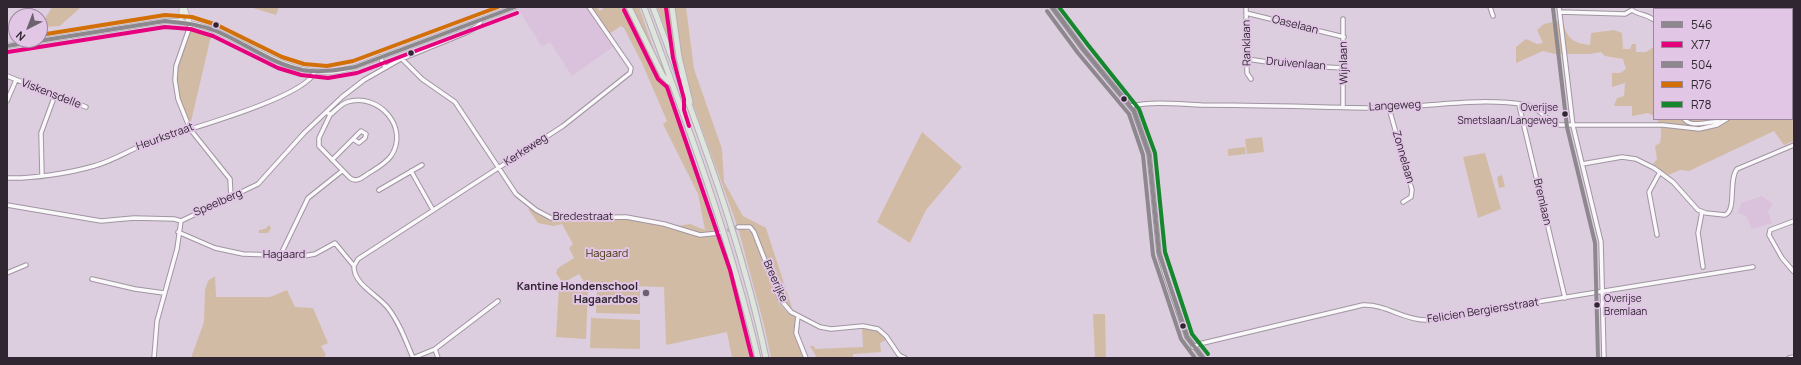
<!DOCTYPE html>
<style>
body{margin:0}
#map{position:relative;width:1801px;height:365px;overflow:hidden;background:#dccede;font-family:Manrope,sans-serif}
canvas{display:block}
.frame{position:absolute;inset:0;border:8px solid #302631;pointer-events:none}
.legend{position:absolute;left:1653px;top:8px;width:140px;height:112px;box-sizing:border-box;background:#e1c7e5;border:1px solid #9a879d;margin:0;padding:5px 7px;list-style:none;font-size:12px;color:#302631}
.legend li{display:flex;align-items:center;gap:8px;height:20px}
.legend b{width:20px;border:1px solid #9a879d}
.north{position:absolute;left:8px;top:8px;width:40px;height:40px;box-sizing:border-box;background:#e1c7e5;border:1px solid #9a879d;border-radius:50%;rotate:222deg;font-size:11px;font-weight:700;line-height:16px;text-align:center;color:#302631}
.north::after{content:'';display:block;margin:auto;width:14px;height:18px;background:#6c616e;clip-path:polygon(50% 0,100% 100%,50% 72%,0 100%)}
</style>
<div id="map">
<canvas width="1801" height="365"></canvas>
<div class="frame"></div>
<ul class="legend">
<li><b style="height:5px;background:#8d888e"></b>546</li>
<li><b style="height:5px;background:#e6007e"></b>X77</li>
<li><b style="height:5px;background:#8d888e"></b>504</li>
<li><b style="height:5px;background:#d27007"></b>R76</li>
<li><b style="height:5px;background:#15882e"></b>R78</li>
</ul>
<div class="north">N</div>
</div>
<script>
const context = document.querySelector('canvas').getContext('2d');
context.lineJoin = 'round';
function paint(path, color) { context.fillStyle = color; context.fill(path, 'evenodd'); }
function trace(path, color, width, dash) { context.strokeStyle = color; context.lineWidth = width; context.lineCap = dash ? 'butt' : 'round'; context.setLineDash(dash || []); context.stroke(path); }
function drawText(font, color, halo, rows, align = 'center') {
  context.font = font + ' Manrope,sans-serif'; context.lineWidth = 4; context.setLineDash([]); context.textBaseline = 'middle'; context.strokeStyle = halo; context.fillStyle = color; for (const [text, x, y, turn = 0] of rows) {
    context.save(); context.translate(x, y); context.rotate((+turn || 0) * Math.PI / 180); context.textAlign = isNaN(turn) ? turn : align; if (halo) context.strokeText(text, 0, 0); context.fillText(text, 0, 0); context.restore();
  }
}
paint(new Path2D(`
 M524,7H587L613,47L572,76L550,42L542,47L518,9Z
 M1762,196L1773,204L1768,212L1772,223L1752,229L1746,216L1738,213L1741,203Z`), '#dac2dd');
paint(new Path2D(`
 M52,7H81L60,26L40,27Z
 M250,7H279L276,15Z
 M594,7H597L600,11L605,7H625L661,77L718,230L704,235L677,226L690,224L705,230L698,194L663,124L667,121L642,63L624,28L621,26L609,34L592,8Z
 M630,7H639L655,53H654Z
 M657,7H671L678,58L676,59Z
 M674,7H686L694,69L722,149L724,182L743,216L766,228L793,311L784,303L779,294L752,227L737,225L689,93L681,55Z
 M1562,20C1567,37 1571,43 1590,45L1591,33L1614,30L1622,33L1623,49H1630L1632,44H1636V52H1646L1654,47V116L1648,113L1632,116V106H1614L1617,98L1624,96L1625,83L1612,87V73H1620L1626,69L1623,59L1605,56L1601,52L1589,54H1555L1543,51L1516,63V47L1526,39L1537,44L1543,43L1537,30L1544,24Z
 M191,27L211,36L190,126C183,109 174,91 176,72C178,57 186,41 191,27Z
 M1792,93H1794V141L1784,145L1774,131L1689,171L1680,170L1668,175L1653,164L1657,159L1655,146L1660,143C1662,133 1662,128 1657,119H1792Z
 M922,132L962,167L926,210L910,243L877,222Z
 M1262,137L1264,152L1247,154L1245,139Z
 M1245,147L1246,154L1228,156V149Z
 M1485,153L1501,209L1478,218L1463,157Z
 M1502,175L1505,187L1499,188L1497,177Z
 M531,208L551,219L579,217L627,219L676,228L702,237L719,234L742,311L752,358H732L727,332L666,345L664,287L586,285L579,274L563,283L556,273L558,268L574,258L569,248L573,244L562,224L553,226L538,223L528,209Z
 M269,225L271,228L268,233H259V230L265,229Z
 M738,228L753,232L778,302L786,311L795,317V335L804,358H771L764,325Z
 M215,276L216,297H270L287,290L295,307L313,308L328,343L321,346L326,355L323,358H191L204,322L205,290L208,281Z
 M559,287L588,288L586,339L556,337Z
 M597,288L640,289V314L596,313Z
 M1093,314H1105L1106,358H1095Z
 M591,318L640,320V349L590,348Z
 M862,328C872,328 880,330 886,340L880,343L881,352L853,354V358H817L810,346H814L815,349L863,347Z`), '#d2bba4');
trace(new Path2D(`
 M722,232L738,227`), '#baacbb', 3.5, [3.5, 2]);
const minor = new Path2D(`
 M1052,7L1083,49L1134,111L1149,154L1159,253L1165,274L1187,337L1203,358
 M1246,7L1247,73L1251,79
 M1490,7L1493,16
 M1559,7L1573,126L1601,242L1604,358
 M1784,7V9
 M1702,9V7
 M1560,12L1625,14L1632,10C1638,15 1647,14 1654,20
 M1246,13L1344,37
 M1343,19V107
 M189,22L190,26L176,66L175,80L178,99L190,129L230,179L231,198
 M380,57L385,67
 M402,59L422,79L455,102L516,194L536,210L551,218L626,217L664,224L700,235L719,233
 M1247,59L1288,65L1344,68
 M7,76L86,107
 M1792,92H1794
 M7,101L16,80
 M1519,105L1565,298
 M1131,106C1153,101 1178,104 1201,105C1256,105 1312,107 1367,108C1419,109 1475,96 1527,105C1540,108 1547,122 1560,125H1663L1699,129L1717,125L1727,119
 M1389,108L1412,190L1411,197L1403,202
 M327,112L330,115L319,138V146L350,178C357,183 363,177 369,173C377,168 385,164 391,156C410,128 379,92 347,102C341,104 335,111 330,115
 M1684,119C1692,129 1710,120 1721,122
 M332,160L361,131L366,134L365,138L359,143L353,139
 M1582,164L1622,157L1636,159L1654,168L1673,182L1698,210L1706,213L1725,215C1737,210 1728,180 1737,169L1794,145
 M411,171L433,210
 M42,175L41,133L55,95
 M7,178C32,179 70,173 94,166C113,161 131,149 150,142C181,131 303,99 315,72
 M379,190L422,165
 M7,205L101,221L134,218L174,219L181,221
 M1702,212L1698,233L1703,267
 M181,221L258,184L304,133L342,97L364,80L399,60L468,32L479,25L481,20
 M1794,221L1770,230L1769,235L1782,258L1794,272
 M738,227H750L754,232L780,299L791,312L820,327L831,329L863,326L878,329L886,336L899,355L905,358
 M178,232L215,248L243,254L304,256L315,254L335,243L354,266C353,284 378,295 388,308C399,322 406,341 413,358L435,349L498,301
 M1657,235L1649,192L1660,172
 M280,256L308,198L342,171
 M354,266L358,259L563,126L630,73L631,68L589,7
 M7,273L26,265
 M92,279L135,289L164,293
 M798,316L796,333L806,358
 M1193,347L1199,344L1363,305C1386,304 1403,320 1425,320L1753,267
 M435,349L438,358
 M154,358L157,321L177,249L181,221
 M1789,358L1794,357`);
const major = new Path2D(`
 M184,7L189,22
 M181,21L182,7
 M7,46L165,21C238,19 278,91 355,67L515,7`);
const highway = new Path2D(`
 M629,7L663,76L669,82
 M644,7C687,123 730,238 758,358
 M653,7C696,122 741,238 766,358
 M672,7L679,57L690,102`);
trace(minor, '#a095a2', 5.5);
trace(major, '#b6aeb7', 6);
trace(highway, '#b6aeb7', 7);
trace(minor, '#faf8fa', 3.5);
trace(major, '#e9ede8', 4.5);
trace(highway, '#dde5dc', 5);
trace(new Path2D(`
 M1052,7L1083,49L1134,111L1149,154L1159,253L1187,337L1203,358
 M7,46L165,21C183,23 199,24 216,31C245,43 272,64 303,70C321,73 337,70 355,67L515,7`), '#8d888e', 4);
trace(new Path2D(`
 M666,8L673,58L684,99V110L689,126
 M624,10L658,79L667,87L730,270L752,358
 M8,52L165,27L190,29L213,36L278,68L301,75L328,78L357,73L517,13`), '#e6007e', 4);
trace(new Path2D(`
 M1553,8L1567,127L1595,243L1598,358
 M1047,11L1078,53L1129,114L1143,155L1153,255L1181,339L1195,358`), '#8d888e', 4);
trace(new Path2D(`
 M40,35L165,15L192,17L217,25L282,57L304,64L327,66L353,61L498,7`), '#d27007', 4);
trace(new Path2D(`
 M1059,7L1088,45L1139,109L1155,153L1165,252L1192,334L1208,354`), '#15882e', 4);
for (const [x, y, r, color] of [
 [216,25,3.5,"#302631"],
 [411,53,3.5,"#302631"],
 [1124,99,3.5,"#302631"],
 [1565,114,3.5,"#302631"],
 [646,293,4,"#6c616e"],
 [1597,305,3.5,"#302631"],
 [1183,326,3.5,"#302631"]
]) { const dot = new Path2D(); dot.arc(x, y, r, 0, 2 * Math.PI); context.fillStyle = color; context.fill(dot); trace(dot, '#e1c7e5', 1.5); }
drawText('10px', '#302631', '#e1c7e5', [
 ["Overijse",1558,108],
 ["Smetslaan/Langeweg",1558,121],
 ["Overijse",1604,299,"left"],
 ["Bremlaan",1604,312,"left"]
], 'right');
drawText('11px', '#302631', '#e1c7e5', [
 ["Oaselaan",1295,25,14],
 ["Ranklaan",1247,43,-91],
 ["Wijnlaan",1344,63,-91],
 ["Druivenlaan",1296,64,5],
 ["Viskensdelle",51,94,21],
 ["Langeweg",1395,106,-3],
 ["Heurkstraat",165,137,-20],
 ["Kerkeweg",526,150,-33],
 ["Zonnelaan",1403,157,74],
 ["Bremlaan",1542,202,77],
 ["Speelberg",218,203,-24],
 ["Bredestraat",583,217],
 ["Hagaard",284,255],
 ["Breerijke",775,281,66],
 ["Felicien Bergiersstraat",1483,311,-9]
]);
drawText('11px', '#48340b', '#e1c7e5', [
 ["Hagaard",607,254]
]);
drawText('bold 11px', '#302631', '#e1c7e5', [
 ["Kantine Hondenschool",638,287],
 ["Hagaardbos",638,300]
], 'right');
</script>
